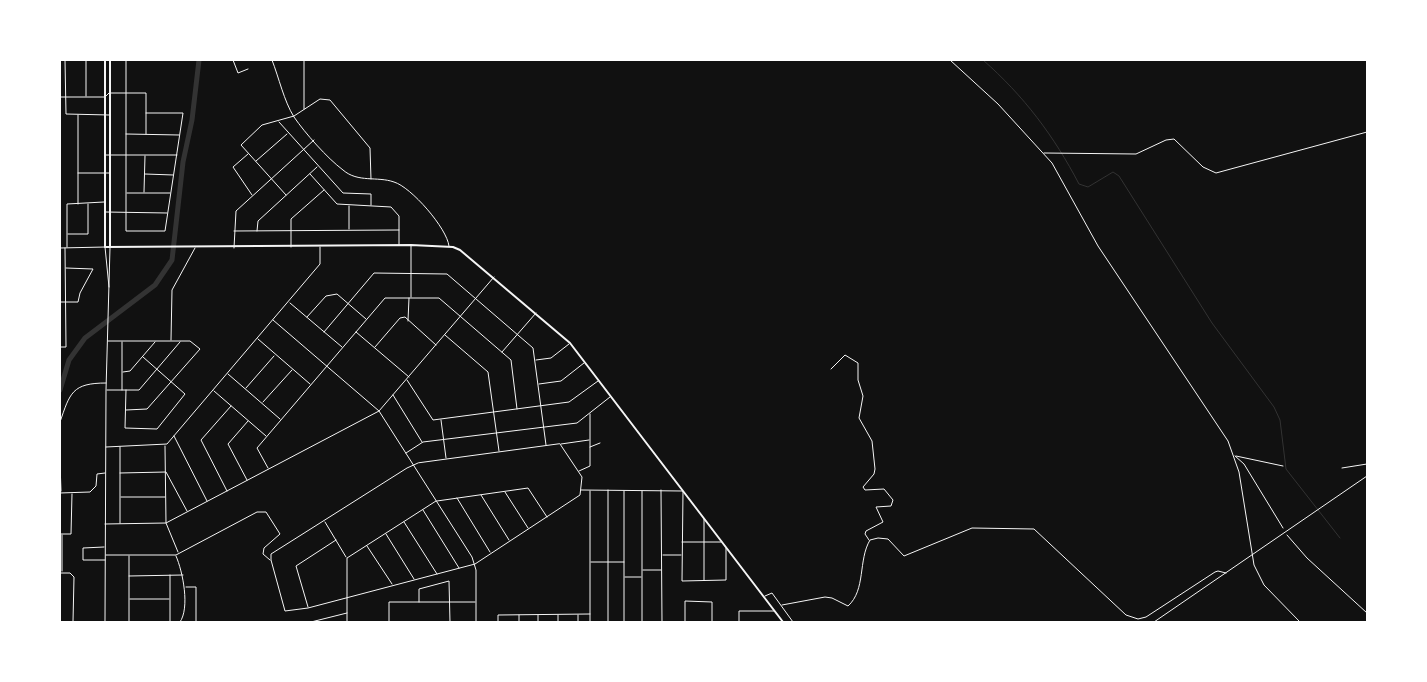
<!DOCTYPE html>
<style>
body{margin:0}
#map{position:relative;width:1427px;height:682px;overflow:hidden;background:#111;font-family:"DM Sans",sans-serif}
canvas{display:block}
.frame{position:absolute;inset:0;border:61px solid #fff;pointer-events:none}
</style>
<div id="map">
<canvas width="1427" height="682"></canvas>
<div class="frame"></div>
</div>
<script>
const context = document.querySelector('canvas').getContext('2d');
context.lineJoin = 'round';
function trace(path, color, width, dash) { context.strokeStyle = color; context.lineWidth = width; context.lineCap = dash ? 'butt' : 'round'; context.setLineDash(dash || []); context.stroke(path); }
trace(new Path2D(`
 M983,60C1024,96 1054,136 1079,184L1088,187L1113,172L1119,176L1212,323L1274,407L1280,420L1286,469L1340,538`), '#333', 1);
trace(new Path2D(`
 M60,390L69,360L85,338L155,285L172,260L183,162L192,120L199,60`), '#333', 5);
trace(new Path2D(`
 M65,60L66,114L109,115
 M86,60V96
 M126,60V231H165L183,113H146
 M233,60L238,73L248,69
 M60,97H105L109,93H146V134
 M304,109V60
 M78,115V204
 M279,122L343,193L371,194V205
 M126,134L179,135
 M1044,153L1136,154L1166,140L1174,139L1203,167L1216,173L1367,132
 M248,154L233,167L252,195
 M106,155H177
 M256,161L287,134
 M78,173H109
 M145,174L173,175
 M310,174L337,204L391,207L399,216V245
 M144,192L145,156
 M127,193H170
 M286,195L241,145L262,125L294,116L320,99L330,100L370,148L371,179
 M106,212L167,213
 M349,229V206
 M234,231L399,230
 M257,231L258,221L317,167
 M68,234H88V204
 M67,247V204L104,202
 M291,247V219L324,190
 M234,248L236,211L314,140
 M411,297V246
 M60,302H78L80,293L93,269L66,268
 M290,303L342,347
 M307,317L326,296L337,294L366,319
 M408,321L409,298
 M324,332L374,273L447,274L533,348L546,445
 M356,332L409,377
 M445,335L488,372L499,451
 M258,339L310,384
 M171,340L172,290L195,248
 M108,341H190L200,349L147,409L126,410
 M60,347H66L65,248
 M375,347L400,318L405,317L436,345
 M502,352L536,313
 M536,360L551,358L569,344
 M831,369L845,355L858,363V380L863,396L859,418L872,441L875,469L874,474L863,487L865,490L884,489L893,500L891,506L876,507L883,522L866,531L865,534L869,540
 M123,372L130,371L155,342
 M228,374L280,419
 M407,380L433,420L569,402L598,381
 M539,384L561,381L584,363
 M246,388L274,356
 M107,390H139L180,342
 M122,390V342
 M126,390L125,428L157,429L185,394L143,357
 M214,391L266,436
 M393,395L422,442
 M263,402L292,370
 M441,420L446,458
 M174,436L207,501
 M560,444L582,477L580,495L475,564L308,608L285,611L271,560V554L407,468L418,463Z
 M561,444L589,440
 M165,446L166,523L178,552
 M106,447L167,444L320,264V247
 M120,447V523
 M590,447L600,443
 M406,453L423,442L577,423L610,397
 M1235,456L1244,464L1283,528
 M1236,456L1283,466
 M60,463L61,491
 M268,468L257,448L385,298H439L511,360L517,409
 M1342,468L1367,464
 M579,471L590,466V414
 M120,473L166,472L187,511
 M247,480L228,444L248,421
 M581,490L683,491L682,581L726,580V548
 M661,490L662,622
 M227,491L201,440L231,406
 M624,491V622
 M642,491V622
 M505,492L528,528
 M60,493L90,492L96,486L97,474L105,473
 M481,495L509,540
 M121,497H165
 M457,498L490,552
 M437,501L528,488L547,517
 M423,510L459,568
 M704,519V580
 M325,522L346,557
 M404,522L437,574
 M60,534H71L72,494
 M386,534L414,579
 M1287,535L1307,558L1367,613
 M682,542H721
 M367,546L392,584
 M104,547L83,548V560H105
 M106,555H176L257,512H266L280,534L264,548L263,554L270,560
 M663,555H681
 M129,556V622
 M176,556C183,572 190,608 180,622
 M591,562H624
 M643,570H661
 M62,571V535
 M60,573H70L74,577L73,622
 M129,576L183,575
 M625,577H641
 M186,587H196V622
 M765,596L772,593L793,622
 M130,599H169
 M419,602V589L449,581L450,622
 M782,605L825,597L832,598L848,606C866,590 858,560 870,540L878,538L888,539L904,556L972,528L1034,529L1126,615L1138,619L1146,617L1215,572L1218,571L1226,573
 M308,607L296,566L336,540
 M538,615V622
 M170,622V575
 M311,622L347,613
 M389,622V602H475
 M498,622V615L590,614
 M519,622V615
 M558,622V615
 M578,622V615
 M590,622V491
 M608,622V490
 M685,622V601L712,602V622
 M739,622V611H774
 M1154,622L1367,476`), '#f5f5f5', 1);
trace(new Path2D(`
 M272,60C279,78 284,101 294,117C305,133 327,158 343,170C358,183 377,176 394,182C411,187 447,228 449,246
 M950,60L998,104L1052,163L1098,246L1228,441L1239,472L1254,565L1264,585L1300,622
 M60,248L105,247L109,287
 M273,320L379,411L472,557L476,570V622
 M60,422C70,393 72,383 106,383
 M105,524L166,523L379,411L494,277
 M105,622L106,390L110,248
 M347,622V558L436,501`), '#f5f5f5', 1);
trace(new Path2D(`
 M105,60V247L411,245L453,247L460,250L570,343L783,622
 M110,60V247`), '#f5f5f5', 2);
</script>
